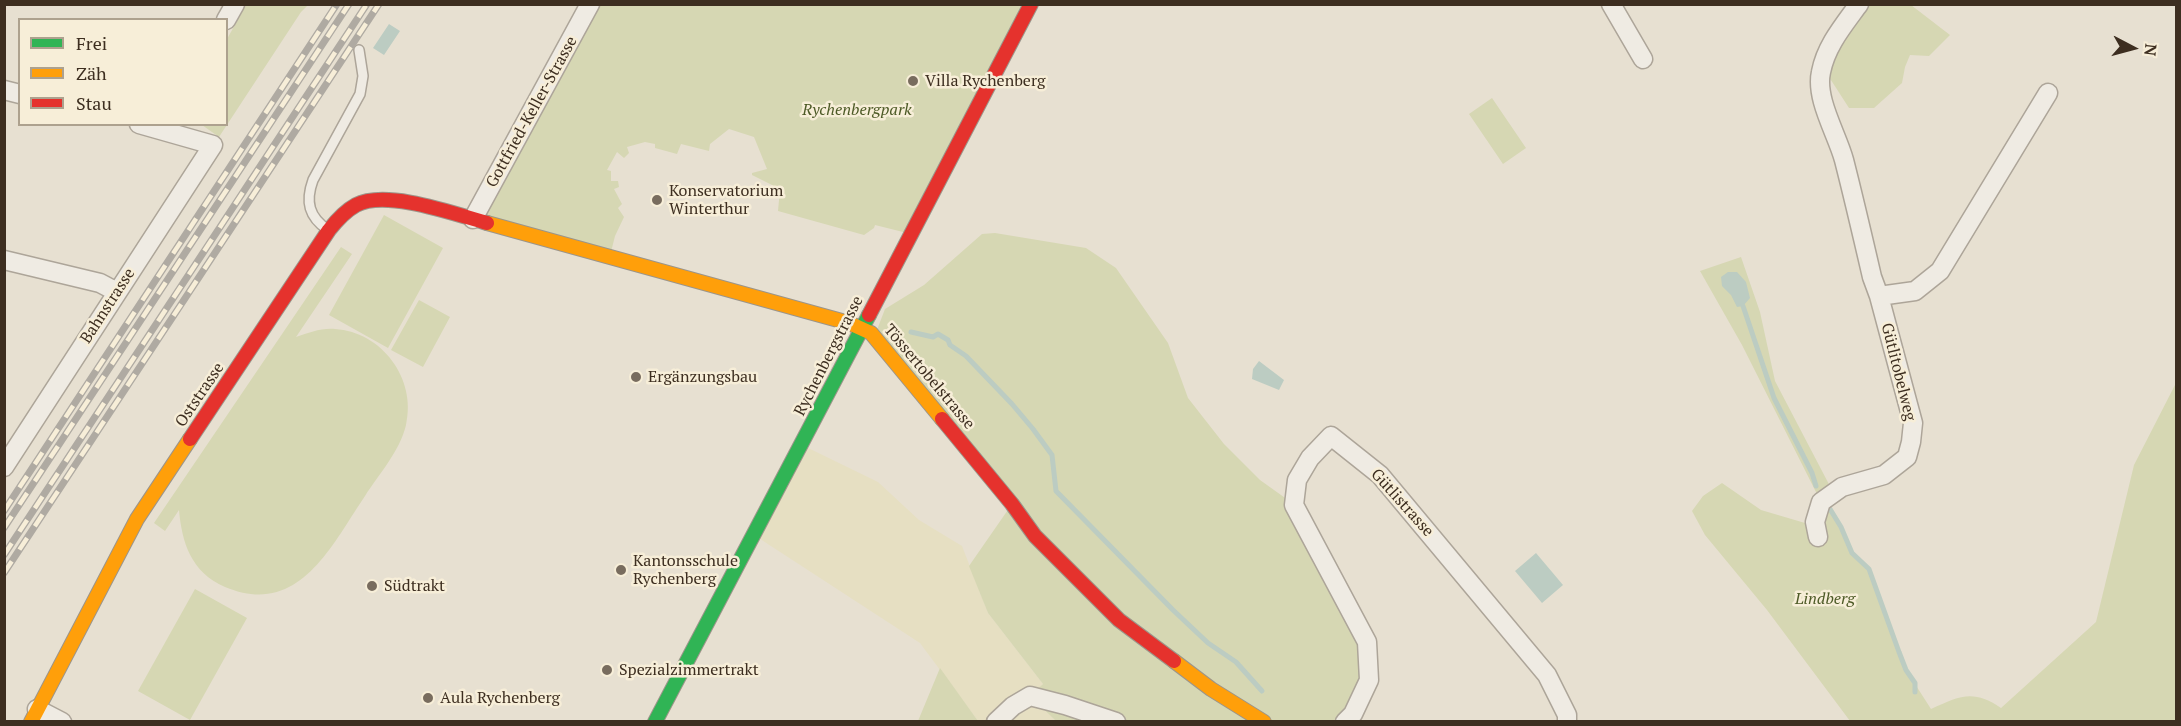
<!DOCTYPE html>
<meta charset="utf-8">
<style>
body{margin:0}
#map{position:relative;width:2181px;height:726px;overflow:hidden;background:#e7e0d1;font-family:"PT Serif",serif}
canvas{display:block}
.frame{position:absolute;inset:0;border:6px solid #3d2e20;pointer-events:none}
.legend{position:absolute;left:18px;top:18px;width:210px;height:108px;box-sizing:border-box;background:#f7eed8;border:2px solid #ada18e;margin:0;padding:8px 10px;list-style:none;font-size:18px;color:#3d2e20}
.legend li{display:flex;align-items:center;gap:12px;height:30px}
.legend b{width:30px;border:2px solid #ada18e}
.north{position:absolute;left:2103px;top:18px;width:60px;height:60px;-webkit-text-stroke:4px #f7eed8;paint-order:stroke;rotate:96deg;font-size:16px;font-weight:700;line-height:24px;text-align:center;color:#3d2e20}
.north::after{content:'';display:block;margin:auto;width:21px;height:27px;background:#3d2e20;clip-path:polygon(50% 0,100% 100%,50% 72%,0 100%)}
</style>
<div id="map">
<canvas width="2181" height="726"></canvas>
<div class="frame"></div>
<ul class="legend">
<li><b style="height:8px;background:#30b455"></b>Frei</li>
<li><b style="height:8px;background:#ff9f0a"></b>Zäh</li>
<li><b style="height:8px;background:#e5322d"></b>Stau</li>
</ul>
<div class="north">N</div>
</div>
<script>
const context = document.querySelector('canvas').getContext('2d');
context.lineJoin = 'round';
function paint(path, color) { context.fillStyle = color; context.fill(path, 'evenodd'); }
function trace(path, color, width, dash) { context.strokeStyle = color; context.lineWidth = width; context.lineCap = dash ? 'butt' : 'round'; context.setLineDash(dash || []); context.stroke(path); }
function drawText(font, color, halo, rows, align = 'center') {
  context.font = font + ' "PT Serif",serif'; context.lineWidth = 5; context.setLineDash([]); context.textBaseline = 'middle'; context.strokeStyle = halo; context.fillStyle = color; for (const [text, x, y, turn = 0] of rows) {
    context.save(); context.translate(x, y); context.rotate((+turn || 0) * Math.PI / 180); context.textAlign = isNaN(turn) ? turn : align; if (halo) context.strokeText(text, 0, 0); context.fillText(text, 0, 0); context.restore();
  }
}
paint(new Path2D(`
 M802,445L878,482L919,520L962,546L988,613L1043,684L1030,696L1056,721H978L920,643L754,535Z`), '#e6dfc2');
paint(new Path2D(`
 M246,5H308L301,12L219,137L202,125L226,124L227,39Z
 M590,5H1031L911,234L875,225L874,228L864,235L778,211L780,189L752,175V173L767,169L754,137L729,129L710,144L709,151L681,144L677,154L655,148V144L645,142L627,147L629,153L624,158L617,152L607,170L611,171V181H618L619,187L614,189L622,204L618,208L624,217L615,236L610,256L473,219Z
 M1868,5H1911L1950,35L1929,56L1910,55L1905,67L1902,83L1874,108H1849L1829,77C1834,48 1851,27 1868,5Z
 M1492,98L1526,148L1503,164L1469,114Z
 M384,215L443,248L388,348L329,315Z
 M995,233L1086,248L1116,268L1168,343L1188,398L1224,444L1260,480L1295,505L1367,642L1369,680L1345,722L1056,721L1030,696L1043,684L988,613L969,566L1012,504L875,335L885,309L924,285L982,234Z
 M341,247L352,254L296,337C309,333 320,328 335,329C382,332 417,379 406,425C400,451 379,474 365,496C331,546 299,618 225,587C191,572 182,543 179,510L165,531L154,523Z
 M1741,257L1760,312L1775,381L1833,492L1821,502L1742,345L1700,271Z
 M419,300L450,317L423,367L391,350Z
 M2176,383V721H1850L1767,610L1705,535L1692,511L1703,496L1722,483L1761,510L1805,523L1815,522L1830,509L1841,527L1852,553L1869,569L1906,670L1931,709C1960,696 1973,689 2001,708L2096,622L2134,465Z
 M195,589L247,618L190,720L138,691Z
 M940,668L978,721H918Z`), '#d6d7b3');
paint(new Path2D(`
 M389,24L400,31L384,55L373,48Z
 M1728,272H1737L1746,282L1750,298L1743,306L1737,307L1731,295L1722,286L1721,277Z
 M1259,361L1284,380L1279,390L1252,379L1253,369Z
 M1536,553L1563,585L1542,603L1515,571Z`), '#bcccc2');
trace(new Path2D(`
 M1743,306L1774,398L1812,473L1816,486
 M911,332L933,337L938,334L948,340L950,345L966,356L1012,404L1033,429L1052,455L1056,491L1173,610L1208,643L1236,662L1262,691
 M1830,509L1841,527L1852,553L1869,569L1899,652L1906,670L1915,683V692`), '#bcccc2', 5);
const lane = new Path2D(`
 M328,230C309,217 305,202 313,180L360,94L363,76L359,50`);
const street = new Path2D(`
 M1611,4L1643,59
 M1859,4C1843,26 1826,46 1821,72C1815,99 1837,134 1844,160C1854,199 1863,238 1872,277L1879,296L1915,291L1940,271L2048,93
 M226,20L235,4
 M4,90L20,94
 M473,219L590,4
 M4,260L100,283L117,292
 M4,467L213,145L139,124
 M1818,537L1815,522L1821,502L1842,487L1884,475L1907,457L1911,442L1913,423L1879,296
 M37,709L62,722
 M996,722L1013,706L1030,696L1065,705L1116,722
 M1345,722L1353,714L1369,680L1367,642L1294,505L1297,480L1310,458L1331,436L1380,475L1547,675L1567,715V722`);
const fast = new Path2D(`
 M655,722L869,315`);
const slow = new Path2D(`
 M487,223L849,323L871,333L942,419
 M1174,661L1211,689L1264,722
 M31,722L137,519L190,439`);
const jam = new Path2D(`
 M869,315L1031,4
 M942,419L1012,504L1035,536L1119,620L1174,661
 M190,439L329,230C337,220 345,211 356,205C386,189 455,214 487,223`);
trace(lane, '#ada599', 12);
trace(street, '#ada599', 21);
trace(fast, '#9c958a', 16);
trace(slow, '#9c958a', 16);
trace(jam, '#9c958a', 16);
trace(lane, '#efebe3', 9);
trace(street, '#efebe3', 18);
trace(fast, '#30b455', 14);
trace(slow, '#ff9f0a', 14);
trace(jam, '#e5322d', 14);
const rail = new Path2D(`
 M4,511L337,4
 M4,528L349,4
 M4,555L367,4
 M4,573L379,4`);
trace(rail, '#afaaa2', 7);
trace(rail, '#f7eed8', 4.5, [14]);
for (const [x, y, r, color] of [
 [913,81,6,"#786c5e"],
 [657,200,6,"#786c5e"],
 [636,377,6,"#786c5e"],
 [621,570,6,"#786c5e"],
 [372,586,6,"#786c5e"],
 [607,670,6,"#786c5e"],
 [428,698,6,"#786c5e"]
]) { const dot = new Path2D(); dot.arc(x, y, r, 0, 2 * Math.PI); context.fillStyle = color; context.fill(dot); trace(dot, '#f7eed8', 2); }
drawText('16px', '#3d2e20', '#f7eed8', [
 ["Villa Rychenberg",925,81],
 ["Konservatorium",669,191],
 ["Winterthur",669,209],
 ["Ergänzungsbau",648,377],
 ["Kantonsschule",633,561],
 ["Rychenberg",633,579],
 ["Südtrakt",384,586],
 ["Spezialzimmertrakt",619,670],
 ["Aula Rychenberg",440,698]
], 'left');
drawText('italic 16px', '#4d5a26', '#f7eed8', [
 ["Rychenbergpark",857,110],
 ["Lindberg",1825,599]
]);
drawText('16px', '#3d2e20', '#f7eed8', [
 ["Gottfried-Keller-Strasse",532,112,-61],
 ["Bahnstrasse",108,306,-57],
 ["Rychenbergstrasse",829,356,-63],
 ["Gütlitobelweg",1898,372,76],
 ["Tössertobelstrasse",929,377,50],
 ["Oststrasse",200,395,-56],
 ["Gütlistrasse",1402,503,48]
]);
</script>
